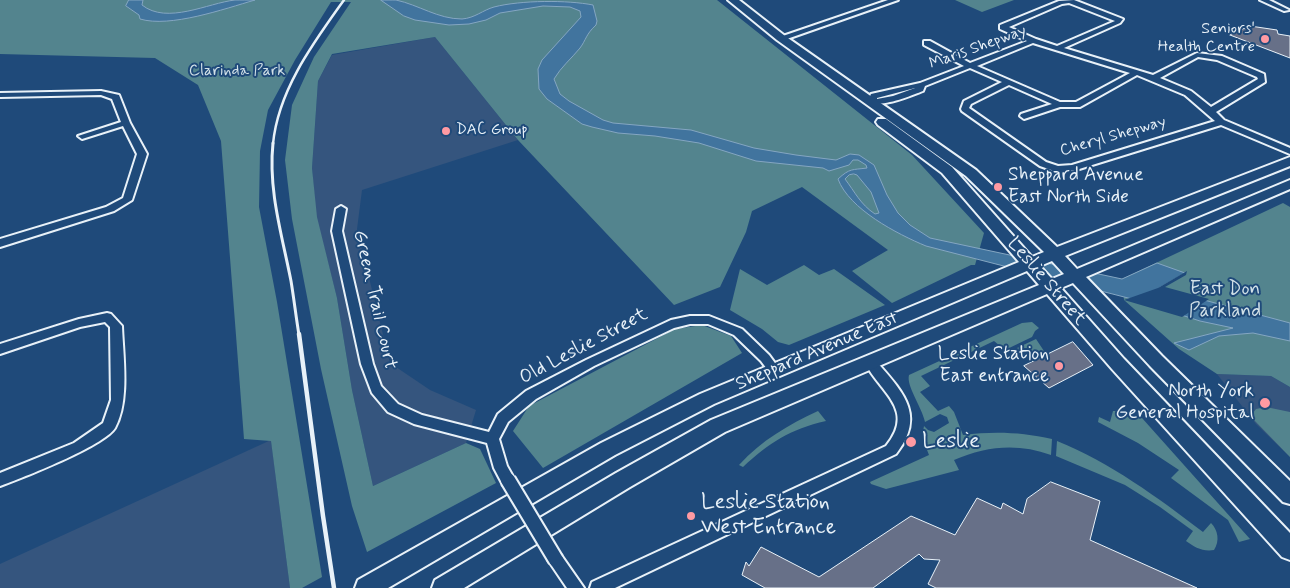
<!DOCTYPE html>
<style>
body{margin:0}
canvas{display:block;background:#1f4a7a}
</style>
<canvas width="1290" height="588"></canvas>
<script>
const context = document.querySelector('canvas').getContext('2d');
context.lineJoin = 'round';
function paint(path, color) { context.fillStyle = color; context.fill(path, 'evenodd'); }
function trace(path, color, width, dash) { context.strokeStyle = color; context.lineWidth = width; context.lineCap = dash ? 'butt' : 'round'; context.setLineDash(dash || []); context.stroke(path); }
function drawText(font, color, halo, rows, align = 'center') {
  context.font = font + ' Mynerve,sans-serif'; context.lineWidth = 4; context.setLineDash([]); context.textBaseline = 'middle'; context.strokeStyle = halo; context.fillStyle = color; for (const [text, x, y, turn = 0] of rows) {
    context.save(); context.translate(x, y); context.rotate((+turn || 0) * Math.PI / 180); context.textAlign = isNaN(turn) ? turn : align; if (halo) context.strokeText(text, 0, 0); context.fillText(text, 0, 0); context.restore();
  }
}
paint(new Path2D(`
 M435,37L518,140L362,190L357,229L390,363L430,390L476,410L466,443L373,486L352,390L337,298L316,216L312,168L318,81L332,55Z
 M1217,374L1271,376L1290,387V457L1256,424Z
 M271,440L290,588H0V564Z`), '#35557e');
paint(new Path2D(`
 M0,0H717L912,155L984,233L975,265H971L892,303L852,271L888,250L802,187L752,211L746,232L720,287L674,305L518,140L435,37L332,54L318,81L312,168L317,217L337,298L352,390L373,486L466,443L480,449L496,483L367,552L352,506L321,369L292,219L285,160L292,105L314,57L351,2H331L295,60L268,110L260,151L259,207L277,302L322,577L302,588H290L271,441L244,439L221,141L198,85L155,58L0,54Z
 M955,0H1014L982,12Z
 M1283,203L1290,207V387L1271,376L1217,374L1179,349L1124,300L1122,279Z
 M804,265L819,275L834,269L885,305L789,345L778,342L762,329L730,310L740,269L767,285Z
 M1032,322L1039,328L1035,331L1032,337L1005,350L994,341L921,376L930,386L920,392L938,411L949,406L954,412L963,435C994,431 1021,432 1052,439L1051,455C1018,443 986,446 954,460L959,470L886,489L871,484L870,482L929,455L922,437L924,426L928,430L934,432L949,423L947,417L940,414L925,422C922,407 906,386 909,375L1022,323Z
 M702,325L731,336L742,353L543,468L513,431L529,406L675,329Z
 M1036,339L1046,354L1032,361L1017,348Z
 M1266,407L1290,412V457L1253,419V413L1256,409Z
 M818,411L826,421C790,429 769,443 743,467L739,465C762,440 788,425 818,411Z
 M1113,411H1120L1142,418L1250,539L1239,542L1228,520L1171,478L1179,470L1138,443L1098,422L1099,417L1110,422Z
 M1057,441C1111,463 1157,497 1203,532L1211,523C1218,530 1220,541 1214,550C1203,552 1194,547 1186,541L1193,531L1160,507L1125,485L1056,456Z`), '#53848e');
const water = new Path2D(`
 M129,0H143L142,5C167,25 208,3 235,0C241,0 248,0 255,0C224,9 170,28 140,19L139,15L126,6Z
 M381,0C385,0 391,0 396,0C419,5 438,19 462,19C475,18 483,10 494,7C521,0 568,0 593,5L597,21L596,25C586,34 586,40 580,48C571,59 561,67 554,79L560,94L569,101L603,120L613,123L691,130L754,148L796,155L836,160L850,154L859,155L874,165L887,195L898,213L910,225L930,238L1122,279L1157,263L1185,273L1159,288L1290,323V341L1253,333L1219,336L1189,350L1174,343L1233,328L1200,321L1132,299L926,246C897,234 849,209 838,179C850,168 852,170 867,168L866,165L858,160H853L849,165L829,171L823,168L756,161L699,143L655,136L618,133L592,127L582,124L547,99L539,89L538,69L542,60L581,17L580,11L570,7L543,6L500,13L486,20L469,24L449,25L415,20L404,16ZM854,174L857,175L871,192L879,213L875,214C860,204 855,192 845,179L849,175Z`);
paint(water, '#41749e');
trace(water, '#84a6c2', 1);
paint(new Path2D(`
 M1187,271L1186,275L1165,287L1209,299L1182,317L1124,300L1158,288Z`), '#1f4a7a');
const building = new Path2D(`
 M1250,26L1277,30L1278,34L1290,36V58L1230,35Z
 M1073,342L1093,365L1049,388L1024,366Z
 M1051,482L1100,501L1090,540L1197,588H936L928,584L940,560L924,559L919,554L873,588H765L742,575L746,562L749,566L761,547L819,577L911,516L955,535L977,498L1001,509L1003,503L1023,514L1027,499Z`);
paint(building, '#677088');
trace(building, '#e8f1f8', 1);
const street = new Path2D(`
 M888,0H898L784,40L777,38Z
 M1074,0L1123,19L1120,23L1064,48L1153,75L1197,53L1222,56L1264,74L1265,82L1216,112L1224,120L1290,148V154L1221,125L1076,170L1057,172L1040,166L962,111L961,109L964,101L1002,82L970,68L925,86L923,91C910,96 880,109 868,101L871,94L920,83L964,66L924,45V41H930L970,63L1027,41L1000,29V25L1059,1ZM1069,3L1115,21L1057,46L1036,39L1009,27L1062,4ZM1033,43L1130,73L1076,102H1060L977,66ZM1198,57L1217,60L1257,77L1258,79L1211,107L1191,91L1160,78ZM1137,75L1185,95L1215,121L1072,165L1058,166L1046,162L969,108L971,104L1009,85L1052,104L1021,114L1020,116L1024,119L1060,107H1080ZM915,88L893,96L877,99V98Z
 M1260,0H1269L1289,10L1284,11Z
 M101,91L119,95L130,123L147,154L132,200L114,211L0,247V239L106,207L123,198L137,154L123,126L82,139L78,136L121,122L112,99L101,95L0,97V93Z
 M341,206L346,209L342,231L373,364L381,386L398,404L422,415L489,432L498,414L526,391L586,360L671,320L690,316H709L742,329L769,355L780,370L778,373L774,375L770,373L761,361L734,335L708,324H690L674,328L594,366L536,399L508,422L499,439L507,466L515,480L513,485L508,486L503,485L494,468L487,443L414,424L388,412L372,393L361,364L332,231L336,209Z
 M107,313L111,314L122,326C123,356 130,401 115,428C104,446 22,478 0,486V473L74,443L103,423L111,400L110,327L105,322L80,327L0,354V344L79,319Z
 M871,358L875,360C902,391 927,415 896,454L615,588H590L592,582L886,446C916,410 881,393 865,363L867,360Z
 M556,552L561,555L584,588H567L548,560L551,555Z`);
const secondary = new Path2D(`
 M728,0H739L785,36L976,170L1057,247L1290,157V166L1065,256L1077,269L1290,180V189L1086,277L1162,356L1290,481V504L1283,502L1150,366L1073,283L1061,288L1124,359L1290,533V560L1282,557L1112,369L1047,294L725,432L630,487L464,588H432L435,580L616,473L711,420L1039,285L1027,271L714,404L615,455L388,588H355L358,580L601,443L700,394L1019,262L942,173L878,125L876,122L878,119H886L952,167L1032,257L1044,252L966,176L777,40ZM1052,261L1064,274L1052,279L1040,266Z`);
trace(street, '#e8f1f8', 4);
trace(secondary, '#e8f1f8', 4);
paint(street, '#1f4a7a');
paint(secondary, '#1f4a7a');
trace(new Path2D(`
 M273,144C278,90 314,42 344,0`), '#e8f1f8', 2.5);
trace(new Path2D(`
 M273,143C268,190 282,235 291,281C294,299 296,317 299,335`), '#e8f1f8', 3);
trace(new Path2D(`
 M299,334L323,516L334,588`), '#e8f1f8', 4.5);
const streetBridge = new Path2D(`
 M508,480L556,560`);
trace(streetBridge, '#e8f1f8', 18, []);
trace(streetBridge, '#1f4a7a', 14);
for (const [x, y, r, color] of [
 [1265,39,5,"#ff9aa2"],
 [446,131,5,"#ff9aa2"],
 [998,187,5,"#ff9aa2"],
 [1059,366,5,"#ff9aa2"],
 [1265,403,6,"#ff9aa2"],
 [911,442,6,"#ff9aa2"],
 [691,516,5,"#ff9aa2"]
]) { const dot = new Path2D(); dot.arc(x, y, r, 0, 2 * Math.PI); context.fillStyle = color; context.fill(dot); trace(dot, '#1f4a7a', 2); }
drawText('16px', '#e8f1f8', '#1f4a7a', [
 ["Seniors'",1255,30],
 ["Health Centre",1255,48],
 ["DAC Group",456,131,"left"]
], 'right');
drawText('16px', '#e8f1f8', '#1f4a7a', [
 ["Maris Shepway",978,48,-20],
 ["Cheryl Shepway",1113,137,-16]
]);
drawText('16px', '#d2e1e8', '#1f4a7a', [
 ["Clarinda Park",237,72]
]);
drawText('19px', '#e8f1f8', '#1f4a7a', [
 ["Sheppard Avenue",1008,176,"left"],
 ["East North Side",1008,198,"left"],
 ["Leslie Station",1049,355],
 ["East entrance",1049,377],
 ["North York",1254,392],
 ["General Hospital",1254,414]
], 'right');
drawText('19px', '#e8f1f8', '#1f4a7a', [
 ["Leslie Street",1046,282,49],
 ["Green Trail Court",374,300,77],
 ["Old Leslie Street",584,347,-28],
 ["Sheppard Avenue East",817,352,-23]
]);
drawText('19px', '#d2e1e8', '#1f4a7a', [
 ["East Don",1225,290],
 ["Parkland",1225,312]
]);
drawText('22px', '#e8f1f8', '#1f4a7a', [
 ["Leslie",922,442],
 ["Leslie Station",701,503],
 ["West Entrance",701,528]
], 'left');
</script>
